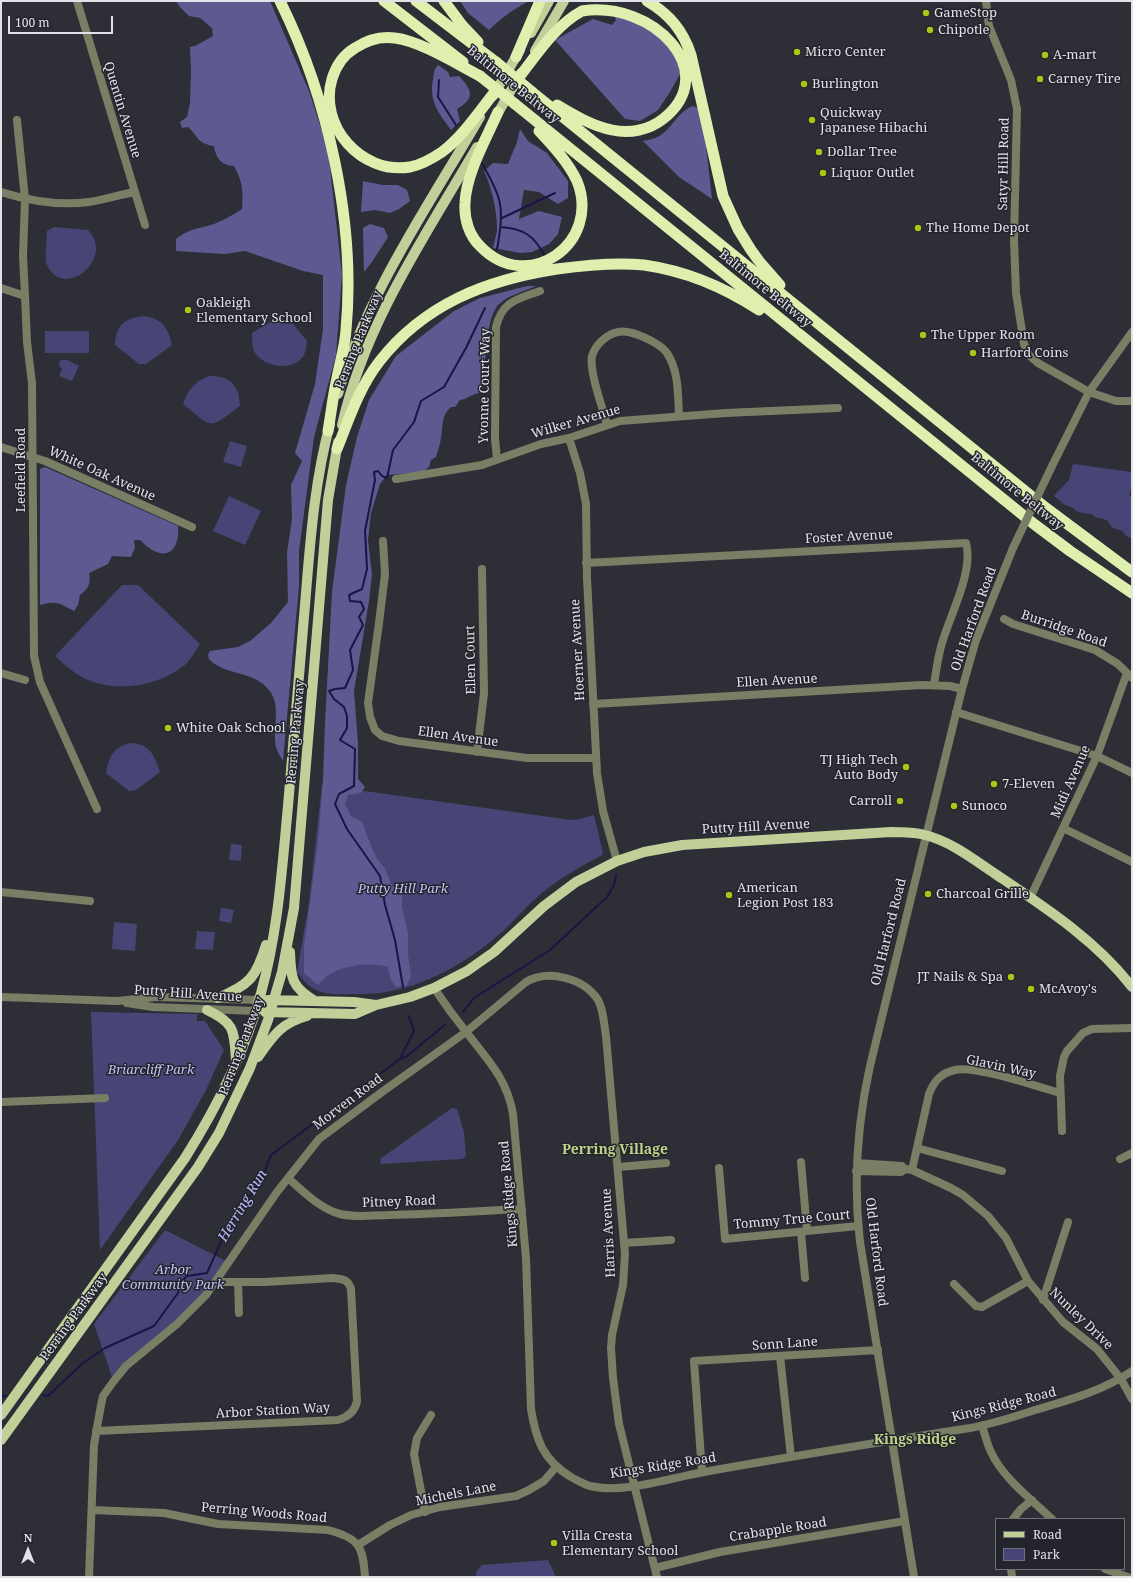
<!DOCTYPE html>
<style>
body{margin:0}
#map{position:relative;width:1133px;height:1578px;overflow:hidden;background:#2e2e37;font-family:"Noto Serif",serif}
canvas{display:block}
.frame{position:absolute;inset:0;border:2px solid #e2e2e8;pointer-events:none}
.legend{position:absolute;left:995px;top:1518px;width:130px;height:52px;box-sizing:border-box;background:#24242d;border:1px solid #707078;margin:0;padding:5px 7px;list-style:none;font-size:12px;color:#e2e2e8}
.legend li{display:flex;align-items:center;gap:8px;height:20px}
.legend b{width:20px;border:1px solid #707078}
.north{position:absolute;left:8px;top:1530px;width:40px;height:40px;-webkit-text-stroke:3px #24242d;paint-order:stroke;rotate:0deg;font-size:11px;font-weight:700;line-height:16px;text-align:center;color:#e2e2e8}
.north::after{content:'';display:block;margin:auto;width:14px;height:18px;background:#e2e2e8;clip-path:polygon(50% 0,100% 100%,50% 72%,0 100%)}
.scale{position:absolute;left:8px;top:16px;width:105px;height:18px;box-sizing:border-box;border:2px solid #e2e2e8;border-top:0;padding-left:5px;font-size:12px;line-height:14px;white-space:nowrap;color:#e2e2e8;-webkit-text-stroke:3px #24242d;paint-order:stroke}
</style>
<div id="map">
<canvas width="1133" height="1578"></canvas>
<div class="frame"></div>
<ul class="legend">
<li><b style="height:5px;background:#c1cf99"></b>Road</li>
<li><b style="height:11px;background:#474576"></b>Park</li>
</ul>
<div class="north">N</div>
<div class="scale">100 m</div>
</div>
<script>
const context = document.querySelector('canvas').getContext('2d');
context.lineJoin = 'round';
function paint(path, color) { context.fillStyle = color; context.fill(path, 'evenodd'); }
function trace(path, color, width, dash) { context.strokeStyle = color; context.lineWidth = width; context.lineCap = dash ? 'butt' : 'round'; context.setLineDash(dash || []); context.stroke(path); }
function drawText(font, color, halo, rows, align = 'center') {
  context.font = font + ' "Noto Serif",serif'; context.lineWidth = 3; context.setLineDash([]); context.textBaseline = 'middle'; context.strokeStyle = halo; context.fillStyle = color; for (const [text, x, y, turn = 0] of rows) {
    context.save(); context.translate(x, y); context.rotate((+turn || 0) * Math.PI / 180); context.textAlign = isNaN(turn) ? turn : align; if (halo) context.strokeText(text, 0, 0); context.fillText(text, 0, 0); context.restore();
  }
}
paint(new Path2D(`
 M54,227L88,230C116,259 63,301 47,265C44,259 47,239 47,231Z
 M144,316C162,319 168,327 172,345L146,364H139L115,345C116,325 125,318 144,316Z
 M280,316L287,317L307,341C306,347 306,354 301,359C288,372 260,366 253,349C252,344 252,338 252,333Z
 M45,331H89V353H45Z
 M60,360H67L79,366L72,381L59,376L62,369L59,366Z
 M209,376C230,376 239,384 240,406C208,430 214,429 183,404C189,389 194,382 209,376Z
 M230,441L247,446L241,467L223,462Z
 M1073,464L1132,472V486L1129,496L1132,497V539L1125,535C1122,528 1118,531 1112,527C1110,525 1109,521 1106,520C1100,517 1096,520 1092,514L1082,513L1076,511L1073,508L1065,505L1054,496L1069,480Z
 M229,496L261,511L245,545L213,531Z
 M122,585H138L200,644C196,650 191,659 186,664C159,687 113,694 82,677C72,672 63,663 55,656Z
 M129,743C149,743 154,754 160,772L136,790L129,791L106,773C109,757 113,748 129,743Z
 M322,785L571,820L580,819L594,815L603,853L602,855C584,865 565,875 548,888C532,900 519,916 504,930C473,958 433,983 391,991C378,994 365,994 352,994C326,995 312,994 297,972L309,903Z
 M231,844L242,845L241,861L229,860Z
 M221,908L234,910L231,923L219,921Z
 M114,922L137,924L135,951L112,949Z
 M197,931L215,932L213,950L195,949Z
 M91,1012L197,1014V1021H205L224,1050L206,1090L178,1140L100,1250Z
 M452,1108L457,1109L464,1132L466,1156L462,1159L381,1164L380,1159Z
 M165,1230L226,1261L201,1301L112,1377L94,1324Z
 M548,1560L556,1577H476V1572L482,1565Z`), '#474576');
paint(new Path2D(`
 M176,1H270L309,91L328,150L342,274L336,355L314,437L299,551V586L283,761C281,757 277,752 276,747C272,729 282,706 269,690C253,670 225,676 209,659L208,655L210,651L238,647L250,641L271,623L288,602L287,552L292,519L291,485L302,461L295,453L315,384L323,329V275L303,271L245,251L225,254L176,251V239C190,228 198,229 214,224C224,220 233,215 242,209C243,192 243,182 234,166C221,165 216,159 214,146C196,143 200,138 188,127L182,128L180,122L187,117L190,103L191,72L190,47L195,46L213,36L212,28L200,18L189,16L179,6Z
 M460,1H529C514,9 501,18 489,30L468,13Z
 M612,9L673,44L680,74L670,92L658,110L640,121L625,119L555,40L593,19L612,25L616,20Z
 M438,65L448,72L450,77L459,76C472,90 476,98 457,109L460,121L451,130C438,112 429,102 433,79C434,73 434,69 438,65Z
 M693,106L698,108L705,137L712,199L679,177L643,141C648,140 654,139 659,136C672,129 678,111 693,106Z
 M520,129L528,141L547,153L568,181V198L558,204L539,192L524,190L519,219L539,211L562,217L558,234L549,244L532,252L520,253L493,248C494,242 497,235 497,229C497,211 492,188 484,171L493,163L508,164L517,142Z
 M363,181L382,185H398L407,190L410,201L399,209L390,213L375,210L361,212Z
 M370,224L384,228L388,237L372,262L364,272L363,228Z
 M527,286H536C525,291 507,296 499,304C488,315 486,348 485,363C485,373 485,385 479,393C471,394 468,399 460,400L455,407H451C441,415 443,426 441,438C440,444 438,451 436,457L431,460L429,467L423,472L387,475L380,484L371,513L368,540L372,575L369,601L354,691L358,743V779L365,787L361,793L348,795L345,804L351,816L362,822L372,848L377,859L385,869L392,886L402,895V907L408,933V955L411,976L407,986L397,987L391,981L388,967C372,962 348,965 332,973C327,975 322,981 318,985L304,973V947L318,843L323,779L325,723L332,592L346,485L357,437L369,400L396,356L454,311L480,298Z
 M45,467L178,526C180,558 160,561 140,540H134L135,548L131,557L112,556L108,564L89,573C91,584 88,589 80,595L78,605L74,611C60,604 57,600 40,605V469Z`), '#5c5a91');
trace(new Path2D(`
 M439,80L438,97L456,125
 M481,162C502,197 505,208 497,249
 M502,218L555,193
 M501,227C525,229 534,236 545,256
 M403,987L395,940L385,905L380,876L347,829L335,804L339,794L354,786L355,749L340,740L347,728V716L344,707L334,699L329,691L335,689L345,688L353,670L350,650L363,625L359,617L364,609L361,602L350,601L349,595L362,589L367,569L365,531L375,480L374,472L378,471L382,476L387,478L393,450L414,422L421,401L444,387L466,348L485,308
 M463,1012L474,998L550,950L607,897L614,885L616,875
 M400,1059L407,1056L446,1024
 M43,1395L48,1396L83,1363L105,1348L154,1326L178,1293L180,1283L187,1276L207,1273L227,1228L262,1179L271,1155L400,1059L414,1031L409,1016
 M1,1396H6`), '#1c1444', 2);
trace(new Path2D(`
 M77,1L145,225
 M986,1L989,26L1011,80L1017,109L1014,240L1016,293L1024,344L1029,355L1038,363L1089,392L1116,401H1132
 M17,120L25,199L23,256L25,296L27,342L32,383L34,656L40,682L97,809
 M1,192C30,201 58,206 89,202C104,200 119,195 134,192
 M1,288L25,296
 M607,425C603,408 589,372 592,356C595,345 607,334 618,332C631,329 660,343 667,353C679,371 678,396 679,416
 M569,438L580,473L586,504L587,578L597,773L603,811L617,861
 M1,447L45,461L192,527
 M497,459L495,439L496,327C502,301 518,299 540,291
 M1052,466L1089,392L1132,332
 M396,479L482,465L541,444L569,438L620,421L726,413L838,408
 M383,541L385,574L379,623L368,703L370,717L375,730L382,736L399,741L527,758H596
 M586,563L966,543C974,571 950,615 942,643C938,656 936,671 934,685
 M1004,619L1013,624L1095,650L1118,664L1132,678
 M1,673L25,680
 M593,704L922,685L950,686L962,689
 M956,712L1097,756L1132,773
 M477,752L484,693L482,569
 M1063,828L1132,862
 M1,892L90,901
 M1030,898L1097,756L1127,673
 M434,988C444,1003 455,1018 467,1033C488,1060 507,1079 513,1114L526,1258L531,1409C536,1440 543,1460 571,1477C577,1480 583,1484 590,1486C623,1494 670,1478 704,1472C792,1456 881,1442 970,1428C992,1424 1014,1417 1035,1410C1069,1400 1102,1391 1132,1371
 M1,997L117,1001L156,997L259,1000
 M127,1003L153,1007L255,1011
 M1,1102L105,1098
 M1062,1131L1060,1076L1064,1057L1067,1051L1083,1033L1092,1029L1132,1028
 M917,1148L1002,1171
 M1120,1159L1132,1153
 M801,1162L807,1231
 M857,1163L902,1166L905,1169
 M618,1167L666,1163
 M719,1168L725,1239L858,1226
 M912,1170L929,1094C934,1081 941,1073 955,1070C975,1065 1038,1087 1060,1093
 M856,1171L901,1172L905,1169L912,1170L951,1188L963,1195L988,1216L1006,1238L1028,1281L1063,1322L1097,1349L1121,1379L1132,1399
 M288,1178C303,1191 320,1209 340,1214C356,1218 373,1215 389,1215C433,1214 478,1211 522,1209
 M801,1232L805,1278
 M624,1243L671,1240
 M238,1282L239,1313
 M954,1284L976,1306L982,1307L1028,1281
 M1043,1300L1068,1222
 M780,1356L791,1457
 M982,1426C985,1434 987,1444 991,1452C1002,1477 1032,1500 1052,1519
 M96,1431L338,1420C348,1417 355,1412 357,1401L351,1289C348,1279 342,1279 333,1278L265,1282H216
 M702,1472L694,1361L878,1350
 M92,1510L164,1513L218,1524L328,1530C359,1538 363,1546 365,1577
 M425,1512L414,1454L417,1438L431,1415
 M1013,1519L1021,1509L1032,1500
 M358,1545L390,1525L411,1515L440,1507L516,1496L529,1490L544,1481L556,1467
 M655,1568L720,1552L905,1521
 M1011,1569L1012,1577
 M1105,1569L1128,1577
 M89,1577L94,1445L101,1405L103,1396L113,1382L126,1366L177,1324L206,1295L277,1192L319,1139L382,1092L466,1032L526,982C548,969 584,978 598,1000C604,1011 604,1025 606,1036L625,1254L623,1285L612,1335L611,1348L613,1378L619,1424L657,1577
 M914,1577L860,1242C853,1182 857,1125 870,1066L962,689L976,640L1013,548`), '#787f65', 8);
trace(new Path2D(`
 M531,33L549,1
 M535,51L564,1
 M493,96L520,50
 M495,118L521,73
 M338,394C366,295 429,205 480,117
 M342,425C365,323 426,235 477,147
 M290,952C291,978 291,987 315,1001
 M218,998C249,985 256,978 266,945
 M268,1000L354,1002L376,1005
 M207,1010C235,1023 234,1030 236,1060
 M265,1012L355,1014L376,1005L410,997L434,988L467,971L494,952L544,906L576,882L617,861L644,852L682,845L891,832C902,832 914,832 925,835C950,841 973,859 994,873C1043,906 1096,940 1132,987
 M258,1057C273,1036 281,1023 307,1016
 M1,1415L185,1158C217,1107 245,1052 261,993C278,932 282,869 288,806C294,739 299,672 305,605C310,545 314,483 330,424
 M1,1440L198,1167L219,1133L250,1068L268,1020L282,972L294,908L328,500L338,442`), '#c1cf99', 10);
trace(new Path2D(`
 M280,1C328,98 356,222 346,330C345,346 340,362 337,378C333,395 331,414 328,431
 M384,1L463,62
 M416,1L496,62
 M444,1L462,25L478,42
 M647,1C669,14 683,30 691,55L723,196L738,229L751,250L759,261L780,285
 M516,57L540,1
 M480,76C457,64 420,41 395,38C381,36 367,40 355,48C343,55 336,66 332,79C318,125 361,175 410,167C421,165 433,158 442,152C463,136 478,113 494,93
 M520,76C538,53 556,25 582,11C653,0 723,72 663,119C649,130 630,134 612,130C592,126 574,115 557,105
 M532,92L1046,508L1132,572
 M515,104L1034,524L1070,551L1132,593
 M498,112C486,139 466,174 465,203C464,219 469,236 481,247C528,295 602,243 577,181C568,162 553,146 539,131
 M337,449C349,419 359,388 379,362C424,304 486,280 557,269C586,265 615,262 644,265C686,271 724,287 759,310`), '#deefae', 11);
trace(new Path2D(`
 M1013,548L1052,466`), '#787f65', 8);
trace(new Path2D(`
 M496,62L532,92
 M480,76L515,104`), '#deefae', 11);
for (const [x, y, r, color] of [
 [926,13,4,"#aac717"],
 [930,30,4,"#aac717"],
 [797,52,4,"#aac717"],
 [1045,55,4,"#aac717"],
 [1040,79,4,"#aac717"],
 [804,84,4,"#aac717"],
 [812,120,4,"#aac717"],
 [819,152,4,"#aac717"],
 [823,173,4,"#aac717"],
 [918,228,4,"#aac717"],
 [188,310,4,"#aac717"],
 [923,335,4,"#aac717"],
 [973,353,4,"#aac717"],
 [168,728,4,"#aac717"],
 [906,767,4,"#aac717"],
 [994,784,4,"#aac717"],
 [900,801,4,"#aac717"],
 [954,806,4,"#aac717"],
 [928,894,4,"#aac717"],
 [729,895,4,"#aac717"],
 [1011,977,4,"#aac717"],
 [1031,989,4,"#aac717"],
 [554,1543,4,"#aac717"]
]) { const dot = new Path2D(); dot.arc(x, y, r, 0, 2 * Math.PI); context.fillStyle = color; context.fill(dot); trace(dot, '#24242d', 1.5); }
drawText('13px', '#e2e2e8', '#24242d', [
 ["GameStop",934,13],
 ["Chipotle",938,30],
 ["Micro Center",805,52],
 ["A-mart",1053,55],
 ["Carney Tire",1048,79],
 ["Burlington",812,84],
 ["Quickway",820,113],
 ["Japanese Hibachi",820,128],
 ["Dollar Tree",827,152],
 ["Liquor Outlet",831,173],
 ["The Home Depot",926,228],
 ["Oakleigh",196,303],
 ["Elementary School",196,318],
 ["The Upper Room",931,335],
 ["Harford Coins",981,353],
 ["White Oak School",176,728],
 ["TJ High Tech",898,760,"right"],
 ["Auto Body",898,775,"right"],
 ["7-Eleven",1002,784],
 ["Carroll",892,801,"right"],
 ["Sunoco",962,806],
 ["American",737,888],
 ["Legion Post 183",737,903],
 ["Charcoal Grille",936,894],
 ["JT Nails & Spa",1003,977,"right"],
 ["McAvoy's",1039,989],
 ["Villa Cresta",562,1536],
 ["Elementary School",562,1551]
], 'left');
drawText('13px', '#e2e2e8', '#24242d', [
 ["Baltimore Beltway",513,85,39],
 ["Quentin Avenue",122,110,73],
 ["Satyr Hill Road",1004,164,-89],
 ["Baltimore Beltway",765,289,39],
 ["Perring Parkway",359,340,-68],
 ["Yvonne Court Way",485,386,-89],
 ["Wilker Avenue",576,422,-16],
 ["Leefield Road",21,470,-90],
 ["White Oak Avenue",102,474,24],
 ["Baltimore Beltway",1017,492,39],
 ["Foster Avenue",849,537,-3],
 ["Old Harford Road",974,619,-70],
 ["Burridge Road",1064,629,19],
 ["Hoerner Avenue",578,650,-93],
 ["Ellen Court",471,660,-91],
 ["Ellen Avenue",777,681,-3],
 ["Perring Parkway",296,732,-85],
 ["Ellen Avenue",458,737,8],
 ["Midi Avenue",1071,782,-66],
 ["Putty Hill Avenue",756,827,-3],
 ["Old Harford Road",889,932,-76],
 ["Putty Hill Avenue",188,994,4],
 ["Perring Parkway",242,1046,-69],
 ["Glavin Way",1001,1067,12],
 ["Morven Road",348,1102,-37],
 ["Kings Ridge Road",509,1194,-95],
 ["Pitney Road",399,1202,-2],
 ["Tommy True Court",792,1220,-5],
 ["Harris Avenue",609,1233,-93],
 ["Old Harford Road",876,1252,83],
 ["Perring Parkway",74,1317,-54],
 ["Nunley Drive",1081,1319,44],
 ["Sonn Lane",785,1344,-4],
 ["Kings Ridge Road",1004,1405,-14],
 ["Arbor Station Way",273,1411,-3],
 ["Kings Ridge Road",663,1466,-9],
 ["Michels Lane",456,1494,-11],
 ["Perring Woods Road",264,1513,5],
 ["Crabapple Road",778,1530,-9]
]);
drawText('italic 13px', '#c1c1f3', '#24242d', [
 ["Putty Hill Park",403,889],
 ["Briarcliff Park",151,1070],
 ["Arbor",173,1270],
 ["Community Park",173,1285]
]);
drawText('bold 14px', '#bfd287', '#24242d', [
 ["Perring Village",615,1150],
 ["Kings Ridge",915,1440]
]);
drawText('italic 14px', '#bdbcfe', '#24242d', [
 ["Herring Run",243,1206,-59]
]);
</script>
